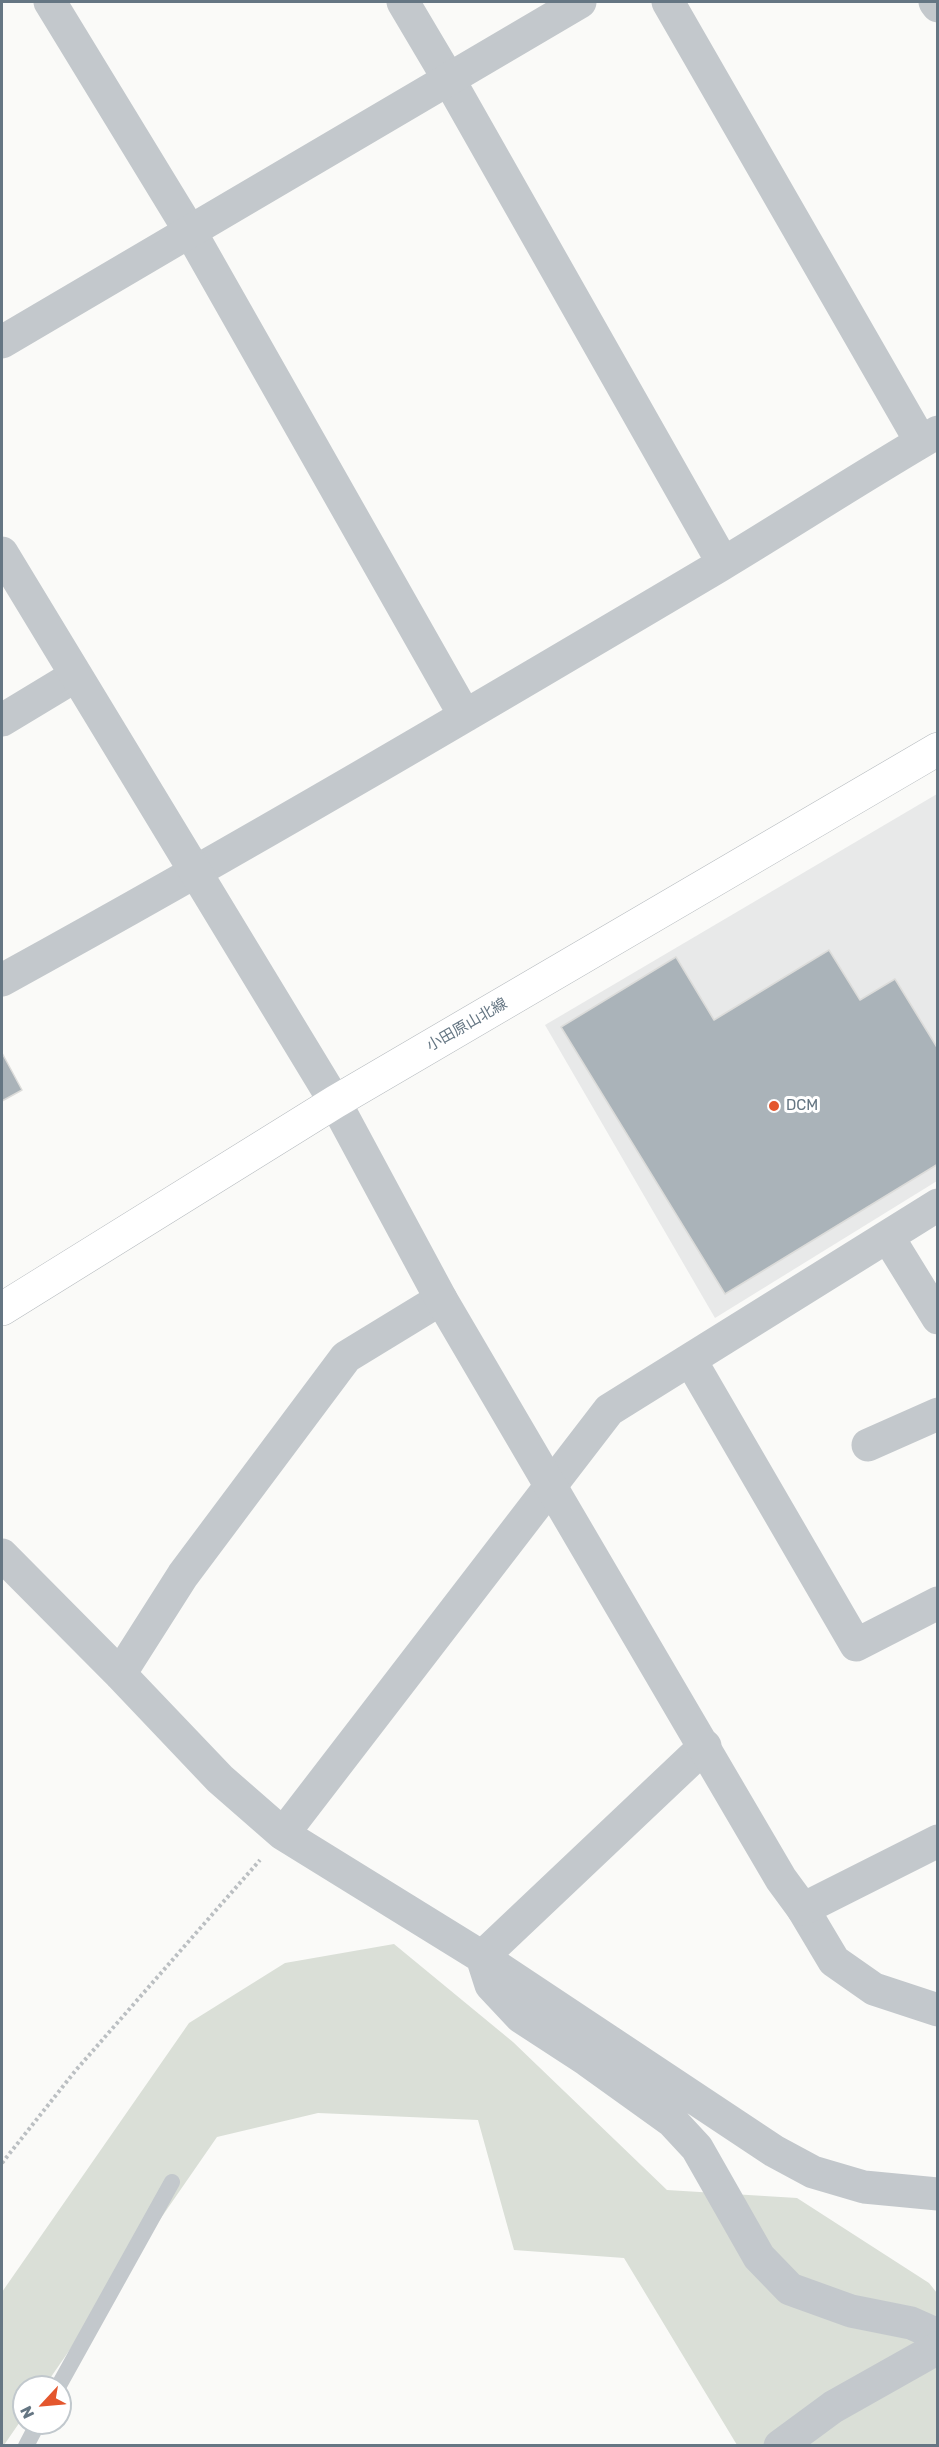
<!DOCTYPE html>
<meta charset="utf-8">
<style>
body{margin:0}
#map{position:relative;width:939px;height:2447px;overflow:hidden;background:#fafaf8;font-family:Rubik,sans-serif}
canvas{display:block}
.frame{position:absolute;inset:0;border:3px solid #657683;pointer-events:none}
.north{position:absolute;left:12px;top:2375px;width:60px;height:60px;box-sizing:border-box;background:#fff;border:2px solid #c1c8cd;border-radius:50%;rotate:244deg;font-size:16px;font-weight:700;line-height:24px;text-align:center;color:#657683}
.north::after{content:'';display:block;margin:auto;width:21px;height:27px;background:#e4572e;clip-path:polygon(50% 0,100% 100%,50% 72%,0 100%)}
</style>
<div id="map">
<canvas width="939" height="2447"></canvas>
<div class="frame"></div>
<div class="north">N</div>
</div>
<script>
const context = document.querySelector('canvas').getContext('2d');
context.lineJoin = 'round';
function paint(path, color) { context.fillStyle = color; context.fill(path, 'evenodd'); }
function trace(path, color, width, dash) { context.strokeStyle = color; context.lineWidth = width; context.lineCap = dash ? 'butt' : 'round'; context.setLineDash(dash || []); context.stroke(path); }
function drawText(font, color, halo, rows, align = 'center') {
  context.font = font + ' Rubik,"Noto Sans JP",sans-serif'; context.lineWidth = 6; context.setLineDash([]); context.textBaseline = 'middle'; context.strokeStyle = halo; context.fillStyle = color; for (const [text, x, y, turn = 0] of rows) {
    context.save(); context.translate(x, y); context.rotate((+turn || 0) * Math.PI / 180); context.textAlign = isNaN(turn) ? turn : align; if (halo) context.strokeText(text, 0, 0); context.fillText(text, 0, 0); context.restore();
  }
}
paint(new Path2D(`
 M937,794V1181L715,1318L545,1025Z`), '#e8e9e9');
paint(new Path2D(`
 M394,1944L513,2042L667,2190L797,2198L929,2283L937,2293V2445H737L624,2258L514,2250L478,2120L318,2113L217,2137L44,2387H24V2416L4,2445L2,2446V2292L189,2023L285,1963Z`), '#dadfd7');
const building = new Path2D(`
 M829,950L860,1000L895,979L938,1049V1164L725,1294L561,1027L676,957L714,1020Z
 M2,1053L22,1090L2,1101Z`);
paint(building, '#aab3b9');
trace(building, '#dcdcda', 1.5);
const primary = new Path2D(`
 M2,1309L335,1102L938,749`);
trace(primary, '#b5babe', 34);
trace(new Path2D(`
 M2,2163L76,2070L260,1860`), '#bbbfc2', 4, [3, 3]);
trace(new Path2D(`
 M58,2387L172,2182
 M26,2446L38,2423`), '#c3c8cc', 16);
trace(new Path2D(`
 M50,2L191,233L465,716
 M403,2L448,78L723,563
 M668,2L921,442
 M935,2L938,6
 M2,720L75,676
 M2,980C244,847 481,707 719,566C792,522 864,475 938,432
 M888,1237L938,1318
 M691,1361L856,1645L938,1603
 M868,1445L938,1414
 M2,1555L120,1674L220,1779L283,1834L482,1957L774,2151L813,2172L864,2187L938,2194
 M120,1674L183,1575L346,1357L441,1299
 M705,1746L482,1957L491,1985L521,2017L587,2060L672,2121L697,2148L759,2257L790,2289L851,2311L911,2323L938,2335
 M283,1834L609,1410L938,1205
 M803,1909L834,1961L874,1989L938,2010`), '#c3c8cc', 33);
trace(new Path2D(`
 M2,342C196,230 386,114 580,2
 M2,553L335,1102L441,1299L781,1879L803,1909L938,1841
 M780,2446L833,2407L938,2348`), '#c3c8cc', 33);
trace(primary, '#fff', 33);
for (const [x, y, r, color] of [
 [774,1106,6,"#e4572e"]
]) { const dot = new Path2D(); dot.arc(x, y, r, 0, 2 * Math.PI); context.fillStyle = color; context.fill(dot); trace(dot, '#fff', 2); }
drawText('15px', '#657683', '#fff', [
 ["小田原山北線",467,1025,-30]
]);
drawText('15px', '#657683', '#fff', [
 ["DCM",786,1106]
], 'left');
</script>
